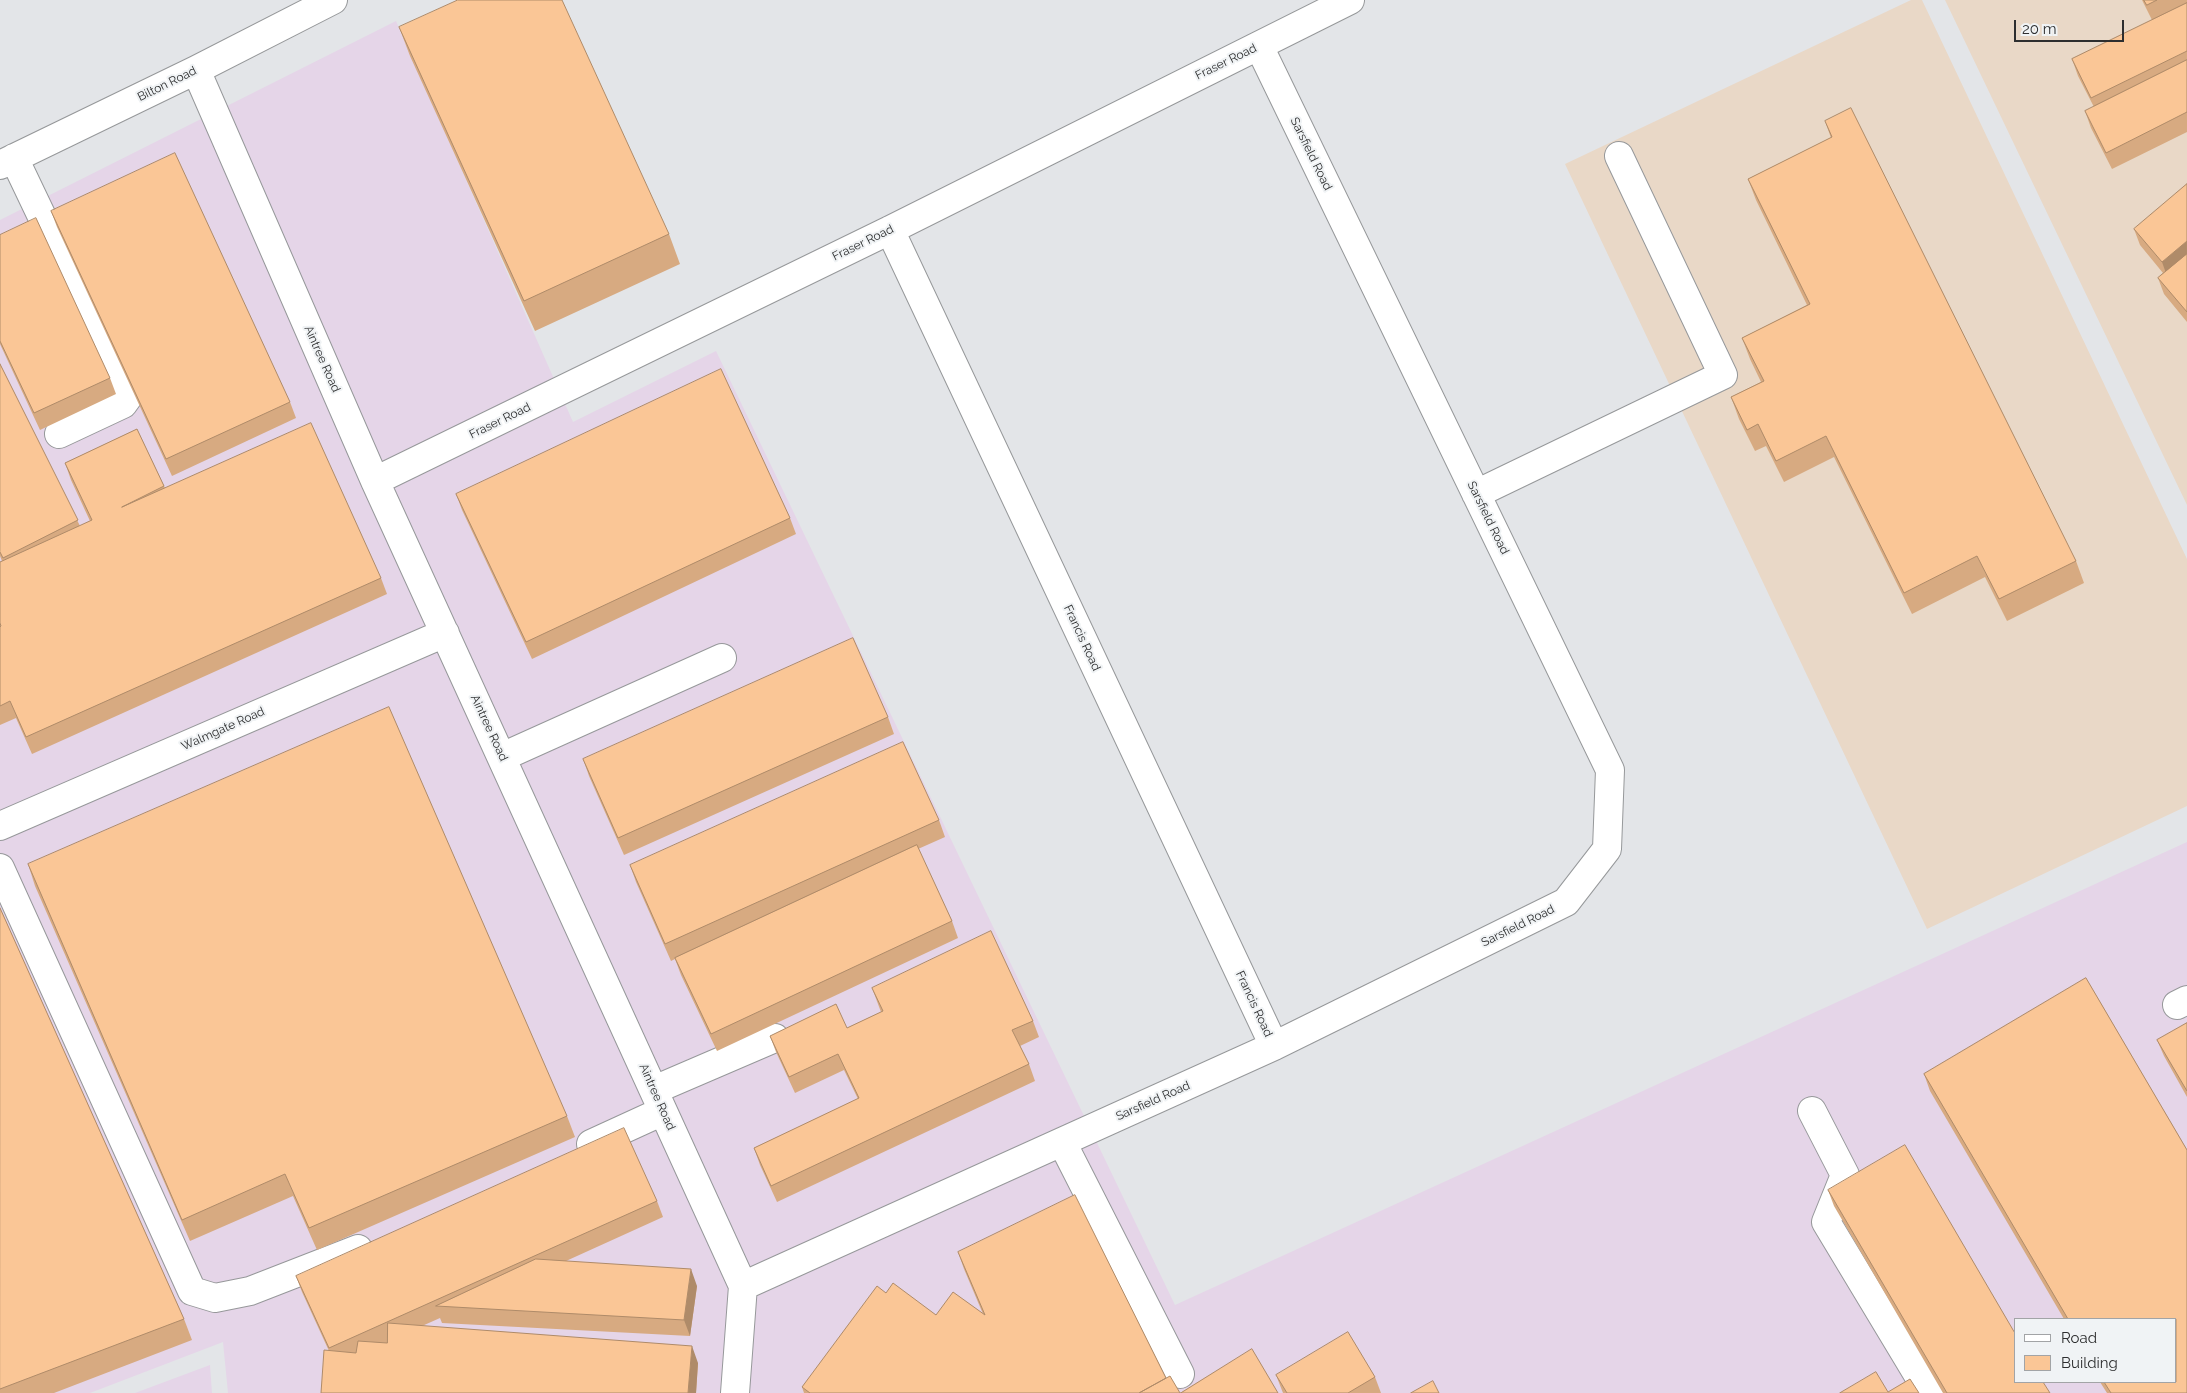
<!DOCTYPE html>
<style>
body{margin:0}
#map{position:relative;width:2187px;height:1393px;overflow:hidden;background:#e3e5e8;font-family:Raleway,sans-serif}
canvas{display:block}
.legend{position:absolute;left:2014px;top:1318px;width:162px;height:65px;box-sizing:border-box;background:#f0f3f5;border:1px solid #a2a4a6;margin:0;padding:6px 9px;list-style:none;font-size:15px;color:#2d2e2f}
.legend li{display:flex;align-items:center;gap:10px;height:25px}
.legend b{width:25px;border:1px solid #a2a4a6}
.scale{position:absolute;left:2014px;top:20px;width:110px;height:22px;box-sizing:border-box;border:2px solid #2d2e2f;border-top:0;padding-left:6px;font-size:15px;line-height:18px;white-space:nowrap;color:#2d2e2f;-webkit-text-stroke:4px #f0f3f5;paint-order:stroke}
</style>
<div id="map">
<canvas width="2187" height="1393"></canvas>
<ul class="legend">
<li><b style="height:6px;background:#fff"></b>Road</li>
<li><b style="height:14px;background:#fac696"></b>Building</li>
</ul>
<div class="scale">20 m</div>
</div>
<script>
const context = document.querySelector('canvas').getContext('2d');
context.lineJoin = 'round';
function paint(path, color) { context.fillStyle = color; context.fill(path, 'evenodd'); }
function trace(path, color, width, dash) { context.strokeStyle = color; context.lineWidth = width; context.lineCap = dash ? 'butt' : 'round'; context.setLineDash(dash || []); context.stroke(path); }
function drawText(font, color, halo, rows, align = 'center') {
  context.font = font + ' Raleway,sans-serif'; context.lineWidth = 4; context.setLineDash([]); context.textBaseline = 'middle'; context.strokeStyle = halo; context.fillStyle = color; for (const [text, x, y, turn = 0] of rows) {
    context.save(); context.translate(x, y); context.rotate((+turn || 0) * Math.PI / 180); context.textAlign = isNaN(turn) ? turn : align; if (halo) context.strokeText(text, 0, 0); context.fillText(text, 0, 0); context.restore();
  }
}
paint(new Path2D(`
 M396,21L573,422L716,351L1175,1305L2187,842V1393H228L223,1342L90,1393H0V220ZM2016,1319H2176V1382H2016Z
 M210,1365L212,1393H135Z`), '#e5d5e8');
paint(new Path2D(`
 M1911,0H1922L2187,559V806L1927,929L1565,164Z
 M1945,0H2187V505Z`), '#e9d8c7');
const minor = new Path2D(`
 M196,70L375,481L743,1286L735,1393
 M14,158L128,397L123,404L59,434
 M0,165L196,70L333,0
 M890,230L1274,1046
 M375,481L890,230L1350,0
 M1476,494L1723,375L1619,156
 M502,757L722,658
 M0,826L445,633
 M0,868L192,1291L215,1298L250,1291L358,1249
 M2177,1005L2187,1000
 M654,1090L775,1038
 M1812,1111L1845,1175L1826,1222L1929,1393
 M1062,1142L1180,1374
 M591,1144L663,1111
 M743,1286L1274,1046L1566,902L1607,849L1610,770L1259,46`);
trace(minor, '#96989a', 30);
trace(minor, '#fff', 28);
paint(new Path2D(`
 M2142,0H2187V132L2112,169L2091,128L2085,111L2094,107L2078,76L2072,59L2152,20Z
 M399,27L669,234L680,264L535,331L410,56Z
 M1825,121L2076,561L2084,583L2007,621L1985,577L1912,614L1834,457L1784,482L1766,446L1755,451L1739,419L1731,397L1761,382L1750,359L1742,338L1807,305L1756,200L1748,179L1831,138Z
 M2187,184V322L2164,294L2158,278L2163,273L2140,245L2134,229Z
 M51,211L290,402L296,418L172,476L57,227Z
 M0,235L110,378L116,394L40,430L0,344Z
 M0,364L80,526L90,521L71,480L65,463L137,429L165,488L381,578L387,594L32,754L16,718L0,725V562L2,561L0,556Z
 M456,494L790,518L796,534L532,659L462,510Z
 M888,717L894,734L624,855L589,776L583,759Z
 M939,820L945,837L918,849L952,921L958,938L717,1051L681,975L675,959L671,961L636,882L630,865Z
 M28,864L567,1116L575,1137L317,1250L293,1196L190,1241L35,886Z
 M0,908L184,1319L192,1340L54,1393H0Z
 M2086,978L2187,1150V1393H2107L2100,1382H2176V1319H2064L1930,1091L1924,1074Z
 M872,988L1033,1021L1039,1037L1020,1046L1029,1064L1035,1081L777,1202L760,1165L754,1148L858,1099L844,1070L795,1093L776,1052L770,1036L847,1028L881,1012Z
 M2187,1023V1097L2164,1056L2157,1040Z
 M1828,1190L2050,1393H1943L1834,1206Z
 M657,1201L663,1217L566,1261L697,1286L690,1336L442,1323L440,1318L422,1326L698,1363L696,1393H321L329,1351L302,1292L296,1276Z
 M958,1252L1166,1378L1180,1393H1278H804L802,1387L886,1293L936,1315L983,1314L964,1269Z
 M1276,1375L1375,1377L1381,1393H1283Z`), '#d7aa81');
paint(new Path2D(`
 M2187,241V263L2168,279L2162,262Z
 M691,1269L697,1286L690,1336L684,1320Z
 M692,1346L698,1363L696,1393H688Z`), '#af8b69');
const building = new Path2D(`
 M458,0H562L669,234L524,301L399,27Z
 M2144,0H2157L2147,5Z
 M2187,3V51L2091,98L2072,59Z
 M2187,60V112L2106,153L2085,111Z
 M1851,108L2076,561L1999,599L1977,556L1904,593L1826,436L1776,461L1758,424L1747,430L1731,397L1764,381L1742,338L1810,304L1748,179L1832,137L1825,121Z
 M175,153L290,402L166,459L51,211Z
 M2187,184V241L2162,262L2134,229Z
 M36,218L110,378L34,413L0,341V235Z
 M2187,254V312L2158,278Z
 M0,364L78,520L3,558L0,552Z
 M721,369L790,518L526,642L456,494Z
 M311,423L381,578L26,737L10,701L0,706V627L1,626L0,623V562L92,520L65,463L137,429L164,486L122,507Z
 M853,638L888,717L618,838L583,759Z
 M389,707L567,1116L309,1228L285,1174L182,1220L28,864Z
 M903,742L939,820L665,944L630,865Z
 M917,845L952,921L711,1034L675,958Z
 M0,908L184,1319L0,1389Z
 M991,931L1033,1021L1012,1030L1029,1064L771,1186L754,1148L859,1098L838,1054L789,1077L770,1036L836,1004L847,1028L883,1011L872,988Z
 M2086,978L2187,1150V1393H2111L2104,1382H2176V1319H2068L1924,1074Z
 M2187,1023V1091L2157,1040Z
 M624,1128L657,1201L329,1348L296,1276Z
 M1905,1145L2016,1335V1382H2043L2050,1393H1947L1828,1190Z
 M1075,1195L1166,1378L1139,1393H810L802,1387L877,1286L886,1293L893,1283L936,1315L953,1292L985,1315L958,1252Z
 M536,1259L691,1269L684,1320L436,1306Z
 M388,1323L692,1346L688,1393H321L324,1350L356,1353L358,1341L387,1343Z
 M1348,1332L1375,1377L1348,1393H1287L1276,1375Z
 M1252,1349L1278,1393H1139L1170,1376L1180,1393Z
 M1876,1372L1888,1392L1910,1379L1919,1393H1840Z
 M1433,1381L1439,1393H1411Z`);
paint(building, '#fac696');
trace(building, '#af8b69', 1);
drawText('12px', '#2d2e2f', '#f0f3f5', [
 ["Fraser Road",1226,62,-26],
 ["Bilton Road",167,84,-26],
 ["Sarsfield Road",1311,154,64],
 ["Fraser Road",863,243,-26],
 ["Aintree Road",322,359,66],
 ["Fraser Road",500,421,-26],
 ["Sarsfield Road",1488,518,64],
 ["Francis Road",1082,638,65],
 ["Aintree Road",489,728,65],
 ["Walmgate Road",223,729,-24],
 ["Sarsfield Road",1518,926,-26],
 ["Francis Road",1254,1004,65],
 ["Aintree Road",657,1097,66],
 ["Sarsfield Road",1153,1101,-24]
]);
</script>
